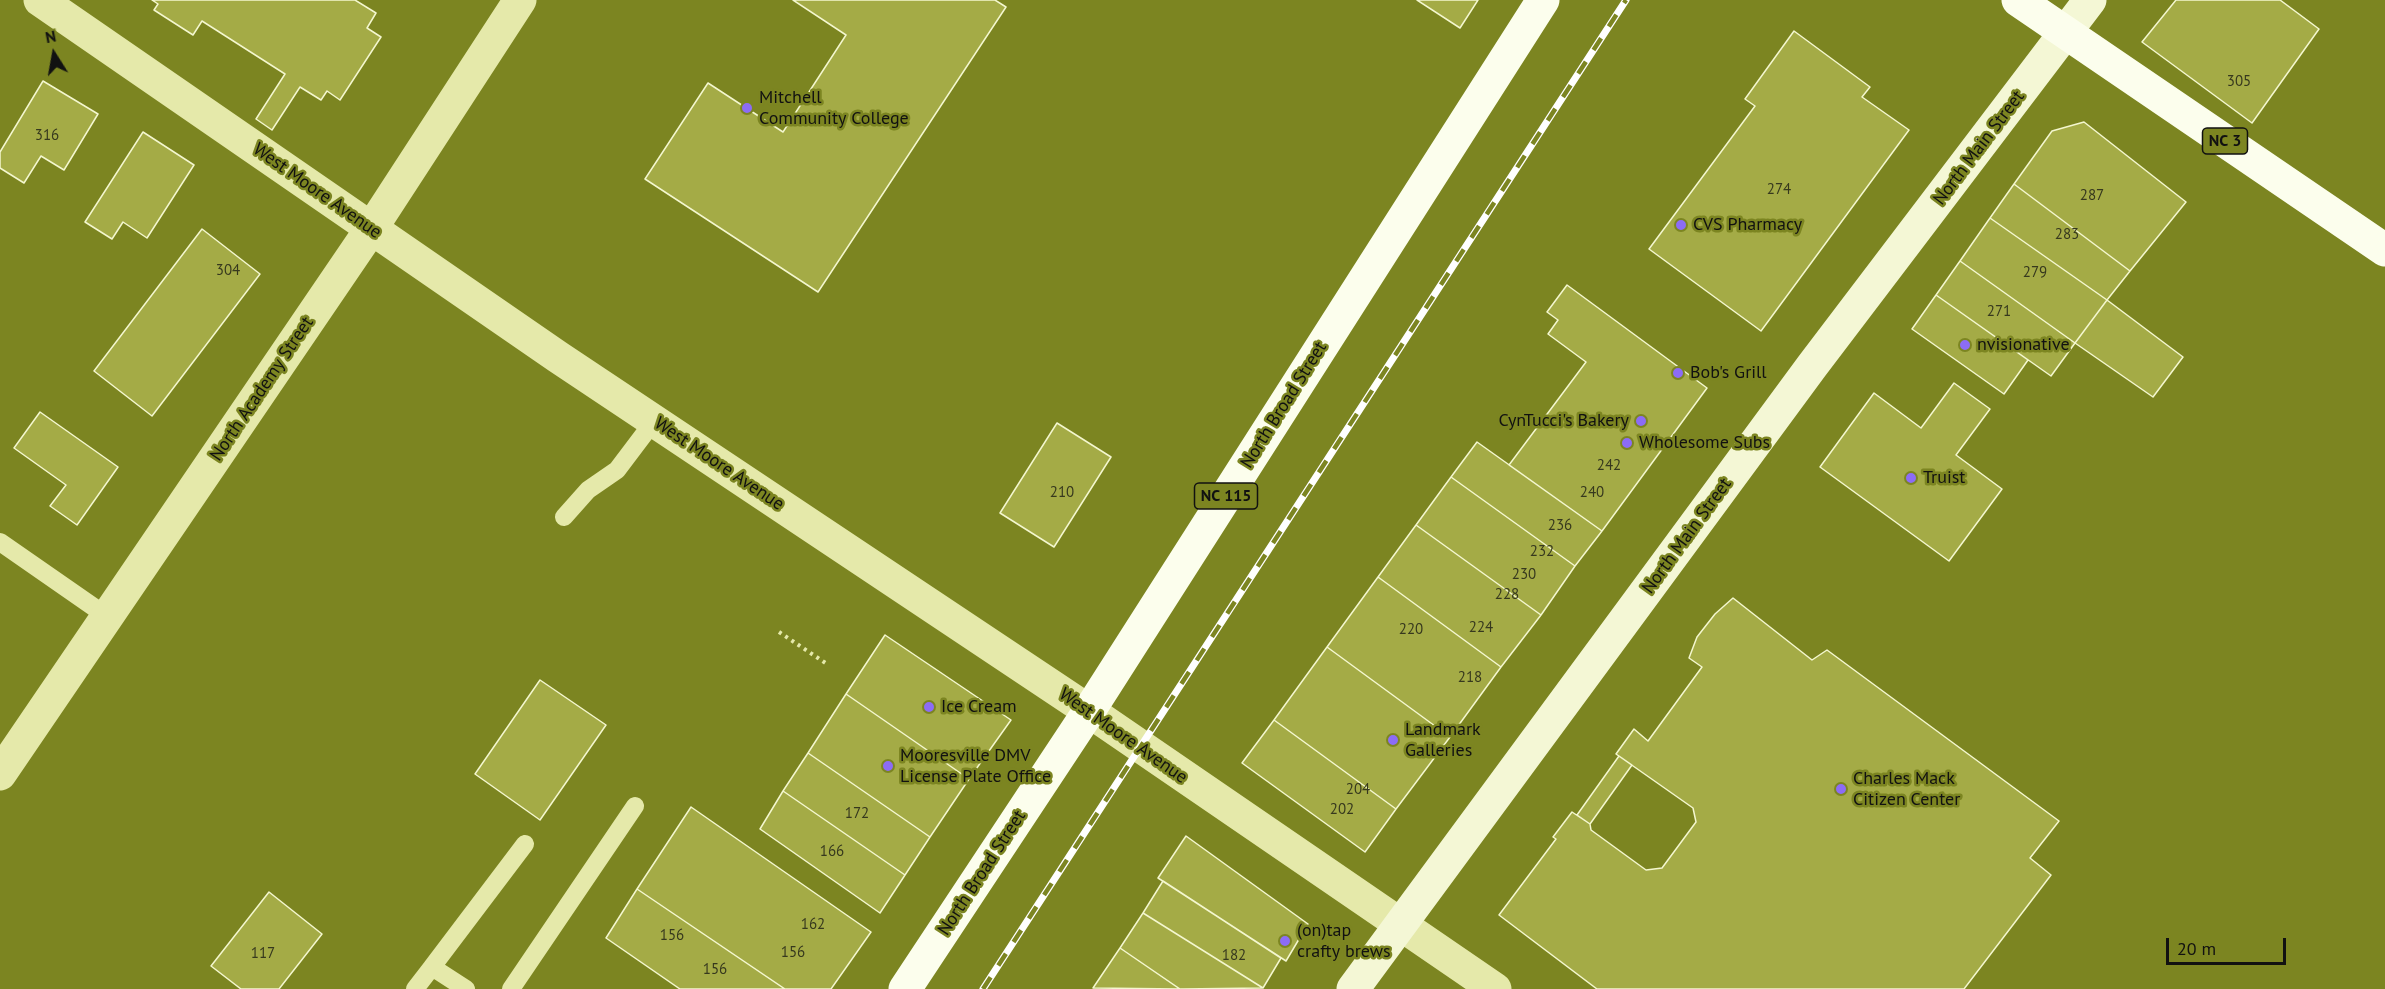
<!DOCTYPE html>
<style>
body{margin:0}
#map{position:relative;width:2385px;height:989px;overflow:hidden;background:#7c8521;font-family:"PT Sans",sans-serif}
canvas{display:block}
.north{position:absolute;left:24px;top:24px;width:60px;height:60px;-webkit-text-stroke:4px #7c8521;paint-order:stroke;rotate:349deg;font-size:16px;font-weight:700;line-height:24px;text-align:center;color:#111}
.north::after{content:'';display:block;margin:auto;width:21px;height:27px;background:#111;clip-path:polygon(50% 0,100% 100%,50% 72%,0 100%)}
.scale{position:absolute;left:2166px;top:938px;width:120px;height:27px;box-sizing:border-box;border:3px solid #111;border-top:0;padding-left:8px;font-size:18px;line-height:21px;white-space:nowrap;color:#111;-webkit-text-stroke:4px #7c8521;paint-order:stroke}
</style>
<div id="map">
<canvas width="2385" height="989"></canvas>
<div class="north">N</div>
<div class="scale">20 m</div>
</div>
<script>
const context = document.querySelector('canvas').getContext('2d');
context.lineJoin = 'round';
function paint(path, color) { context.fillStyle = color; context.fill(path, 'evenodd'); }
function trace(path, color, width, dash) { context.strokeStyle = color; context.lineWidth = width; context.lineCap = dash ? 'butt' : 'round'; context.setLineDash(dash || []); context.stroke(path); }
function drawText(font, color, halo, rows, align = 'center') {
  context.font = font + ' "PT Sans",sans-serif'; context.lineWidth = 5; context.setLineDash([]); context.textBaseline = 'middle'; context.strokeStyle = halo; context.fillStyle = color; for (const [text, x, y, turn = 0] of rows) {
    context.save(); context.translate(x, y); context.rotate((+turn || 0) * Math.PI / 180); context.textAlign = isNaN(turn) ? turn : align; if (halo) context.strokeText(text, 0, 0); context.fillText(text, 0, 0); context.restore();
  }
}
const building = new Path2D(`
 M152,0H355L376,13L367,28L381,37L340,100L327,91L321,100L300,87L272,130L256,119L285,74L202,21L193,35L154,10L158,4Z
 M793,0H995L1006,7L818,292L645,179L708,83L783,132L846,35Z
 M1417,0H1478L1460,28Z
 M2176,0H2280L2319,29L2252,123L2142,42Z
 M1794,31L1870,87L1862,97L1909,130L1761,331L1649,249L1755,106L1745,99Z
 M43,81L98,114L64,170L41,156L24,183L0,168V152Z
 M2084,122L2186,202L2130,271L2014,184L2052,131Z
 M143,132L194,165L147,238L123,222L112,239L85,222Z
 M2014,184L2130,271L2107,300L1990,218Z
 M1990,218L2107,300L2075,343L1960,261Z
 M202,229L260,274L152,416L94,371Z
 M1960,261L2075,343L2051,376L1936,295Z
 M1567,285L1707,388L1602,531L1509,465L1586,362L1548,334L1558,320L1547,312Z
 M1936,295L2028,360L2004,394L1912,329Z
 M2107,300L2183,357L2153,397L2075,343Z
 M1954,383L1990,409L1956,455L2002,489L1949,561L1820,467L1874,393L1921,428Z
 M40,412L118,467L77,525L50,506L66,485L14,448Z
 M1057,423L1111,457L1054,547L1000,513Z
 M1477,442L1602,531L1575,566L1451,477Z
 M1451,477L1575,566L1541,615L1416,525Z
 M1416,525L1541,615L1501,667L1378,577Z
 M1378,577L1501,667L1450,737L1327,647Z
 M1733,598L1812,660L1827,650L2059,821L2030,858L2051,875L1964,989H1597L1499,915L1556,839L1553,837L1572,812L1590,824L1591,830L1646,870L1662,868L1696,822L1693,808L1616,754L1634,729L1648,741L1702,667L1689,658L1697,637L1715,614Z
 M885,635L1011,720L969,779L846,694Z
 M1327,647L1450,737L1396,809L1274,720Z
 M540,680L606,725L540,820L475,774Z
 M846,694L969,779L930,837L808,753Z
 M1274,720L1396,809L1365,852L1242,763Z
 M808,753L930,837L905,875L783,791Z
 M1619,756L1632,765L1590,824L1577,815Z
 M783,791L905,875L880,913L760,829Z
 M691,807L871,932L831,989H785L637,889Z
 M1186,836L1308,924L1286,961L1158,878Z
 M1163,881L1281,958L1263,988L1143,913Z
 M637,889L785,989H680L606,938Z
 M269,892L322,934L279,989H241L211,966Z
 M1143,913L1263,988L1180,989L1120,948Z
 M1120,948L1180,989L1093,988Z`);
paint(building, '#a4ab46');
trace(building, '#f4f7cf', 1.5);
trace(new Path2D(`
 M779,632L827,664`), '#e5e9aa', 4, [3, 4.5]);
trace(new Path2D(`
 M564,517L588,490L617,470L654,421
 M0,542L108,617
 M432,967L525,844
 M415,989L432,967L466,989
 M511,989L635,806`), '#e5e9aa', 18);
trace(new Path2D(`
 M40,0L558,357L1089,711L1495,989
 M0,774L371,229L520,0`), '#e5e9aa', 33);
trace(new Path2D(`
 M1353,989L1812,366L2090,0`), '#f4f7d5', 33);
trace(new Path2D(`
 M2018,0L2385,250
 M905,989L1089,711L1543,0`), '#fcfeed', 33);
const rail = new Path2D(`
 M983,989L1626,0`);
trace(rail, '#fff', 7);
trace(rail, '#7c8521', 4.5, [14]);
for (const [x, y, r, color] of [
 [747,108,6,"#8c6cf5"],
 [1681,225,6,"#8c6cf5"],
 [1965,345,6,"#8c6cf5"],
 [1678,373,6,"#8c6cf5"],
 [1641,421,6,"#8c6cf5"],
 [1627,443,6,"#8c6cf5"],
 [1911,478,6,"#8c6cf5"],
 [929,707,6,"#8c6cf5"],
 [1393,740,6,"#8c6cf5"],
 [888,766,6,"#8c6cf5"],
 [1841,789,6,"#8c6cf5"],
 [1285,941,6,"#8c6cf5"]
]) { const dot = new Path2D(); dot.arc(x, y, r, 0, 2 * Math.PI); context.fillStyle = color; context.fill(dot); trace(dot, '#7c8521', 2); }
drawText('15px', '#36381e', null, [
 ["305",2239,82],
 ["316",47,136],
 ["274",1779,190],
 ["287",2092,196],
 ["283",2067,235],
 ["304",228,271],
 ["279",2035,273],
 ["271",1999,312],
 ["242",1609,466],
 ["210",1062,493],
 ["240",1592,493],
 ["236",1560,526],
 ["232",1542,552],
 ["230",1524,575],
 ["228",1507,595],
 ["224",1481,628],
 ["220",1411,630],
 ["218",1470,678],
 ["204",1358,790],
 ["202",1342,810],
 ["172",857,814],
 ["166",832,852],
 ["162",813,925],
 ["156",672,936],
 ["156",793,953],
 ["117",263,954],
 ["182",1234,956],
 ["156",715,970]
]);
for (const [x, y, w] of [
 [2225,141,45],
 [1226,496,63]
]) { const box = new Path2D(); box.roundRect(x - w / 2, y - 13, w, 26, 4.5); context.fillStyle = '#7c8521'; context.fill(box); trace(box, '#111', 1.5); }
drawText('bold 16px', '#111', null, [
 ["NC 3",2225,141],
 ["NC 115",1226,496]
]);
drawText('18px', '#111', '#7c8521', [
 ["Mitchell",759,98],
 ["Community College",759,119],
 ["CVS Pharmacy",1693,225],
 ["nvisionative",1977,345],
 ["Bob's Grill",1690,373],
 ["CynTucci's Bakery",1629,421,"right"],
 ["Wholesome Subs",1639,443],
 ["Truist",1923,478],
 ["Ice Cream",941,707],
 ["Landmark",1405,730],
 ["Galleries",1405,751],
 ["Mooresville DMV",900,756],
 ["License Plate Office",900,777],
 ["Charles Mack",1853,779],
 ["Citizen Center",1853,800],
 ["(on)tap",1297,931],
 ["crafty brews",1297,952]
], 'left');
drawText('18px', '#111', '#7c8521', [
 ["North Main Street",1979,148,-53],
 ["West Moore Avenue",317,191,35],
 ["North Academy Street",262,389,-56],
 ["North Broad Street",1284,405,-58],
 ["West Moore Avenue",719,464,34],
 ["North Main Street",1687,536,-54],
 ["West Moore Avenue",1123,736,35],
 ["North Broad Street",982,873,-57]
]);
</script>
